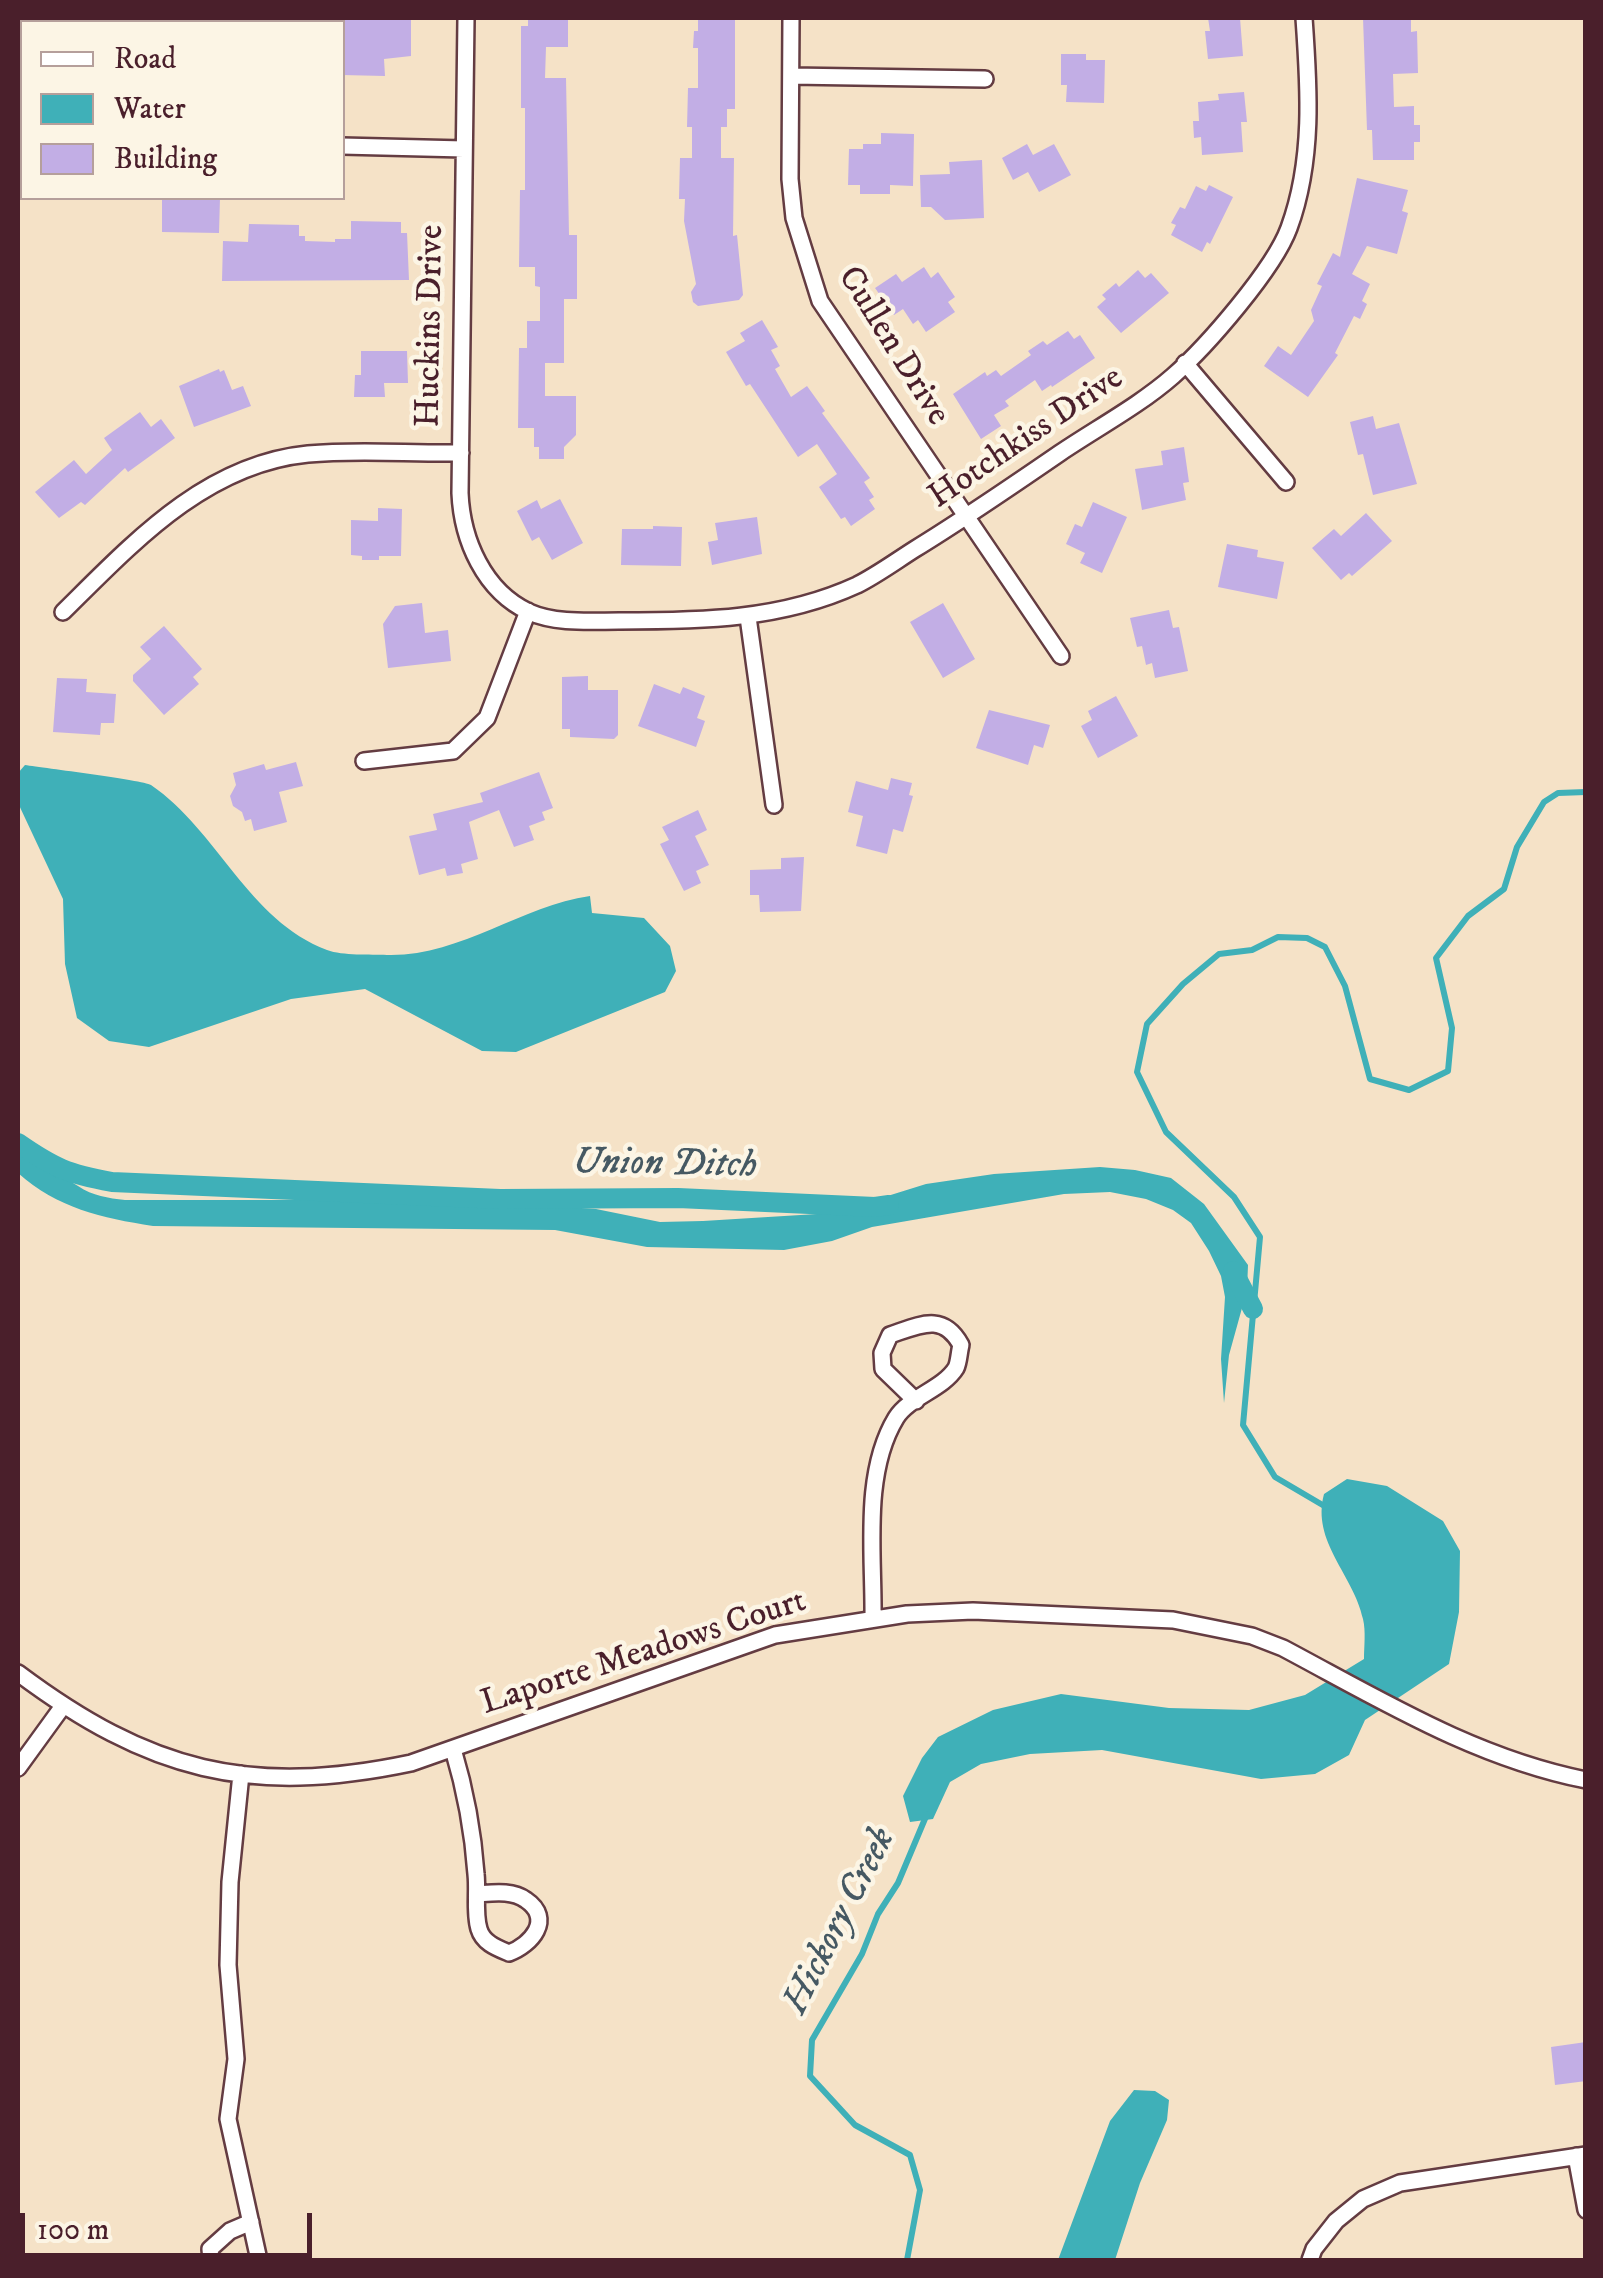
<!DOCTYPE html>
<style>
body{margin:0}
#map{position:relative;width:1603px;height:2278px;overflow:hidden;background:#f5e2c7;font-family:"IM FELL DW Pica",serif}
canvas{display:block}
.frame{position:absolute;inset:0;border:20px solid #4a1f2b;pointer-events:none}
.legend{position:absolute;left:20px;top:20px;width:325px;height:180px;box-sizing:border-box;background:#fcf5e5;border:2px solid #b59f9b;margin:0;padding:12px 18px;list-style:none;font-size:30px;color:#4a1f2b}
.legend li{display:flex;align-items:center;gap:20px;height:50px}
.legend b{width:50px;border:2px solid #b59f9b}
.scale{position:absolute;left:20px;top:2213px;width:292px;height:45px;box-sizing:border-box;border:5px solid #4a1f2b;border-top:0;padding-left:12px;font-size:30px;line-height:35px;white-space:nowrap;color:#4a1f2b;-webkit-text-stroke:8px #fcf5e5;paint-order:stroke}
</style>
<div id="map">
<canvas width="1603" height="2278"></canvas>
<div class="frame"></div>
<ul class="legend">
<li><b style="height:12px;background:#fff"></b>Road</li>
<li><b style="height:28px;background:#3fb0b8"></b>Water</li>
<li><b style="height:28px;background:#c2aee5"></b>Building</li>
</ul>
<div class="scale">100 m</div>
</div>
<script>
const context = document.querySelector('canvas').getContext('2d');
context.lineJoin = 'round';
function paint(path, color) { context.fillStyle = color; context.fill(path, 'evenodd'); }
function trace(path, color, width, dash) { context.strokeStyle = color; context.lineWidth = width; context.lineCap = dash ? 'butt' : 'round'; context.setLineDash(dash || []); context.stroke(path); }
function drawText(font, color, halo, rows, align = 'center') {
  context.font = font + ' "IM FELL DW Pica",serif'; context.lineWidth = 9; context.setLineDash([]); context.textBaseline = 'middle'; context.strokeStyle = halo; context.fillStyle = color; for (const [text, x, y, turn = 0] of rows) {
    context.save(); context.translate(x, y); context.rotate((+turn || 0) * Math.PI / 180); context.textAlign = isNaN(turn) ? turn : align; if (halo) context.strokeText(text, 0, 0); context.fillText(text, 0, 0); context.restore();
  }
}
paint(new Path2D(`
 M25,765C44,768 143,780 151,785C218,831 248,920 327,950C343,956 370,954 387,955C459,957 521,906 590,896L592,913L644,918L670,946L676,971L665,992L516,1052L482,1051L365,989L291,999L149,1047L109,1041L77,1018L65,964L63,899L18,803V773Z
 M18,1145C42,1153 56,1173 78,1186C93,1196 108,1198 125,1200H466L596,1209L660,1222L703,1221L833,1213L926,1184L994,1174L1100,1167L1135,1170L1171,1178L1204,1204L1248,1265L1247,1290L1229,1355L1224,1403L1221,1359L1225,1297L1221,1276L1209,1251L1191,1223L1173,1210L1146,1199L1110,1192L1064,1194L872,1227L832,1241L784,1250L647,1247L555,1230L153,1226C102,1218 57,1208 18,1173Z
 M1347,1479L1387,1486L1443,1521L1460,1551L1459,1612L1449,1664L1365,1720L1349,1755L1315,1774L1261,1779L1102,1750L1030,1754L981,1764L950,1782L933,1819L910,1822L903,1796L922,1758L938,1737L993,1710L1061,1694L1169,1708L1249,1710L1305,1695L1364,1659C1364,1647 1366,1631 1363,1619C1354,1575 1311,1542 1324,1494Z
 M1134,2090L1155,2091L1169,2100L1167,2120L1140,2183L1115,2260H1058L1110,2121Z`), '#3fb0b8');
trace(new Path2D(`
 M1326,1507L1275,1477L1243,1425L1260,1237L1234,1197L1166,1132L1137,1072L1147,1024L1183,984L1219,954L1252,950L1278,937L1307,938L1325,947L1345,986L1370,1079L1409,1090L1448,1071L1452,1028L1436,958L1468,916L1504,889L1517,847L1544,802L1558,793L1586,792
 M907,2260L920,2190L910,2155L855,2125L810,2076L812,2040L862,1954L878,1914L898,1883L927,1814`), '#3fb0b8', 6);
trace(new Path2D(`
 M18,1143C54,1168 68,1174 112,1182L500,1199L678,1198L875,1207L889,1205
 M1233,1271L1253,1309`), '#3fb0b8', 20);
paint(new Path2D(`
 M342,18L411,19V56L384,59L385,76L342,75Z
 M528,18H568V47H546L545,78H566L569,235H577V299H564V363H545V396H576V435L564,447V459H539V447H534V428H518L519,348H527V321H540V287L535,286V267H519L520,190H525V108H521V26H528Z
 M698,18H735V109H727V127H721V158H734L733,236L737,235L743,295L739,300L698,306L693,302L691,292L696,284L684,221L685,199H679L680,158H692V127H687L688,88H698V48H693L694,31H698Z
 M1208,18H1240L1243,56L1208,59L1205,31H1210Z
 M1363,18H1411V32L1417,31L1418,73L1393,74L1394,107L1414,106V125H1420V142H1414V160H1373L1372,130H1367Z
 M1061,54H1086V60H1105L1104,103L1066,102L1067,85H1061Z
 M1244,92L1247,122H1241L1243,152L1202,155L1201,137L1194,138L1193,121H1199L1198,102L1219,100L1218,94Z
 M881,133L914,134L913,186L890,185V194H860V185H848L849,149H863V144H881Z
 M1027,144L1033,155L1054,144L1071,175L1039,192L1028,172L1013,180L1002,158Z
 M982,160L984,218L945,220L931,207H921L920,175L950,174L949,162Z
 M1357,178L1408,190L1402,211L1408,213L1397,254L1367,246L1352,274L1370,284L1362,301L1367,304L1360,319L1354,316L1335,353L1338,355L1308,397L1264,366L1278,346L1291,355L1314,321L1311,310L1322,286L1317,284L1333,253L1340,257Z
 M1209,185L1233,197L1210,244L1207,242L1202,252L1171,235L1176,225L1171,223L1180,207L1185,209L1196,186L1206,191Z
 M162,198H220L219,233L162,232Z
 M351,221L401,222V233H407L409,280L222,281L223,241L248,242L249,224L299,225V236H305V241L335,242V239H351Z
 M924,267L931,278L938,272L955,297L948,302L955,312L926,332L918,320L913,324L903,309L894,315L875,288L896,274L902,282Z
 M1138,270L1145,278L1151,273L1169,293L1121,333L1097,307L1106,299L1102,295L1116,283L1119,287Z
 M762,320L778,347L771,350L780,366L775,369L791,397L807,386L825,411L822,413L870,478L864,482L874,497L869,500L875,509L851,526L845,517L841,519L819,487L837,474L817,444L798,457L750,384L746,386L726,352L745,341L740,333Z
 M1068,331L1074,339L1080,335L1095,358L1052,387L1051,385L1042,391L1035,380L1005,401L1009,406L994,415L1001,426L981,439L953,394L985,372L987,376L996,370L1001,376L1031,355L1028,351L1043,341L1047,345Z
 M361,351H407L408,383H384L385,397H354L355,375H361Z
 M219,369L220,372L224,370L232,390L243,386L251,406L194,427L179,386Z
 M140,412L151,427L161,419L175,438L128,472L125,468L85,505L81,502L59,518L35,492L74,460L86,474L112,450L104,438Z
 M1373,416L1376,429L1399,423L1417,484L1373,495L1363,454L1358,455L1350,422Z
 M1184,447L1189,482L1183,483L1186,500L1142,510L1135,469L1163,465L1161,451Z
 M560,499L583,543L552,560L539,537L532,541L517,511L537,500L541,509Z
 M1093,502L1127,517L1102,573L1080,563L1085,553L1066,544L1075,524L1082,527Z
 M378,508L402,509L401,556H379V560H362V556L351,555V520L378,521Z
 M1366,513L1392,541L1352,576L1349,573L1341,580L1312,548L1334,529L1341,536Z
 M757,517L762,554L712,565L708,542L718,540L715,523Z
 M653,526L682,527L681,566L621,565L622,529H653Z
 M1227,544L1258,550L1257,557L1284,562L1277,599L1218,587Z
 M422,603L425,633L448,630L451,661L388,668L383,624L395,606Z
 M943,603L975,659L943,678L910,622Z
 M1169,610L1173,628L1179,627L1188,671L1155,678L1152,663L1146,665L1142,646L1137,647L1130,618Z
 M164,626L202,669L193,677L199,684L164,715L133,681V675L151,659L140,647Z
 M588,676V690H618V735L614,739L570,737V729H562V677Z
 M57,678L87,679L86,692L116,694L114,723H101L100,735L53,732Z
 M654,684L680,694L683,687L705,696L697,718L705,721L696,747L638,726Z
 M1116,696L1138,736L1098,758L1081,726L1092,720L1088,711Z
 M989,710L1050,725L1043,748L1034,745L1028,765L976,748Z
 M296,762L303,786L279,792L287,822L254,831L251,819L245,821L242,812L233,806L230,796L236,785L233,773L264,764L266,770Z
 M539,772L553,808L542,812L545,820L529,826L534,840L514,847L499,810L469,822L478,859L461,864L463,873L447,876L445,868L419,875L409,836L437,830L433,814L483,802L480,793Z
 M891,778L912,783L909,795L913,796L903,832L893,829L887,854L856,846L863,816L848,812L856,781L888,790Z
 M698,810L707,830L695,836L709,865L696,871L701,883L684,891L660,844L669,840L662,827Z
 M804,857L801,911L760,912L759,895H750V870L781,869V858Z
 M1586,2042V2081L1555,2085L1551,2047Z`), '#c2aee5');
const minor = new Path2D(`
 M466,18L460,493C462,540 484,591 529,612C556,624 591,621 619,621C701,621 781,620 857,585C877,575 896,561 915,549C964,519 1012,486 1060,453C1097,428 1140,405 1173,376C1207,346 1274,269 1289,228C1314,160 1309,87 1304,18
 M791,18L790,179L794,218L820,301L1061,656
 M791,76L985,79
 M342,146L464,149
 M1185,363L1286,482
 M63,612C133,543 205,464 308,454C359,449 410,454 461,453
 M748,617L774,805
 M364,761L453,751L487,718L528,611
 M873,1618C874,1555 862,1474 896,1418C909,1397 943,1389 956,1368C959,1362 959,1352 961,1345C943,1312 920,1325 890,1335L882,1353L883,1369L916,1401
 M18,1673C149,1771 249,1797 411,1763L775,1635L907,1614L973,1611L1173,1620L1252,1636L1283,1648C1381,1700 1475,1758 1586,1780
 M453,1749C465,1789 473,1831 476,1874C478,1891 474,1913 479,1929C483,1943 497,1948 509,1953C531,1945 554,1919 526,1900C512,1890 493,1893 477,1894
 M18,1768L63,1706
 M241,1774L230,1882L228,1965L236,2059L228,2119L259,2260
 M1576,2156L1586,2210
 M211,2260L210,2249L230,2231L251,2222
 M1310,2260L1314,2249L1336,2221L1363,2199L1400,2183L1586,2155`);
trace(minor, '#643c42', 20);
trace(minor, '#fff', 15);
drawText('35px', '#4a1f2b', '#fcf5e5', [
 ["Huckins Drive",432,326,-89],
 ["Cullen Drive",892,347,58],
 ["Hotchkiss Drive",1027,439,-34],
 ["Laporte Meadows Court",644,1654,-18]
]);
drawText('italic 38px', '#465963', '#fcf5e5', [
 ["Union Ditch",665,1166,1],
 ["Hickory Creek",841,1922,-63]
]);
</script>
